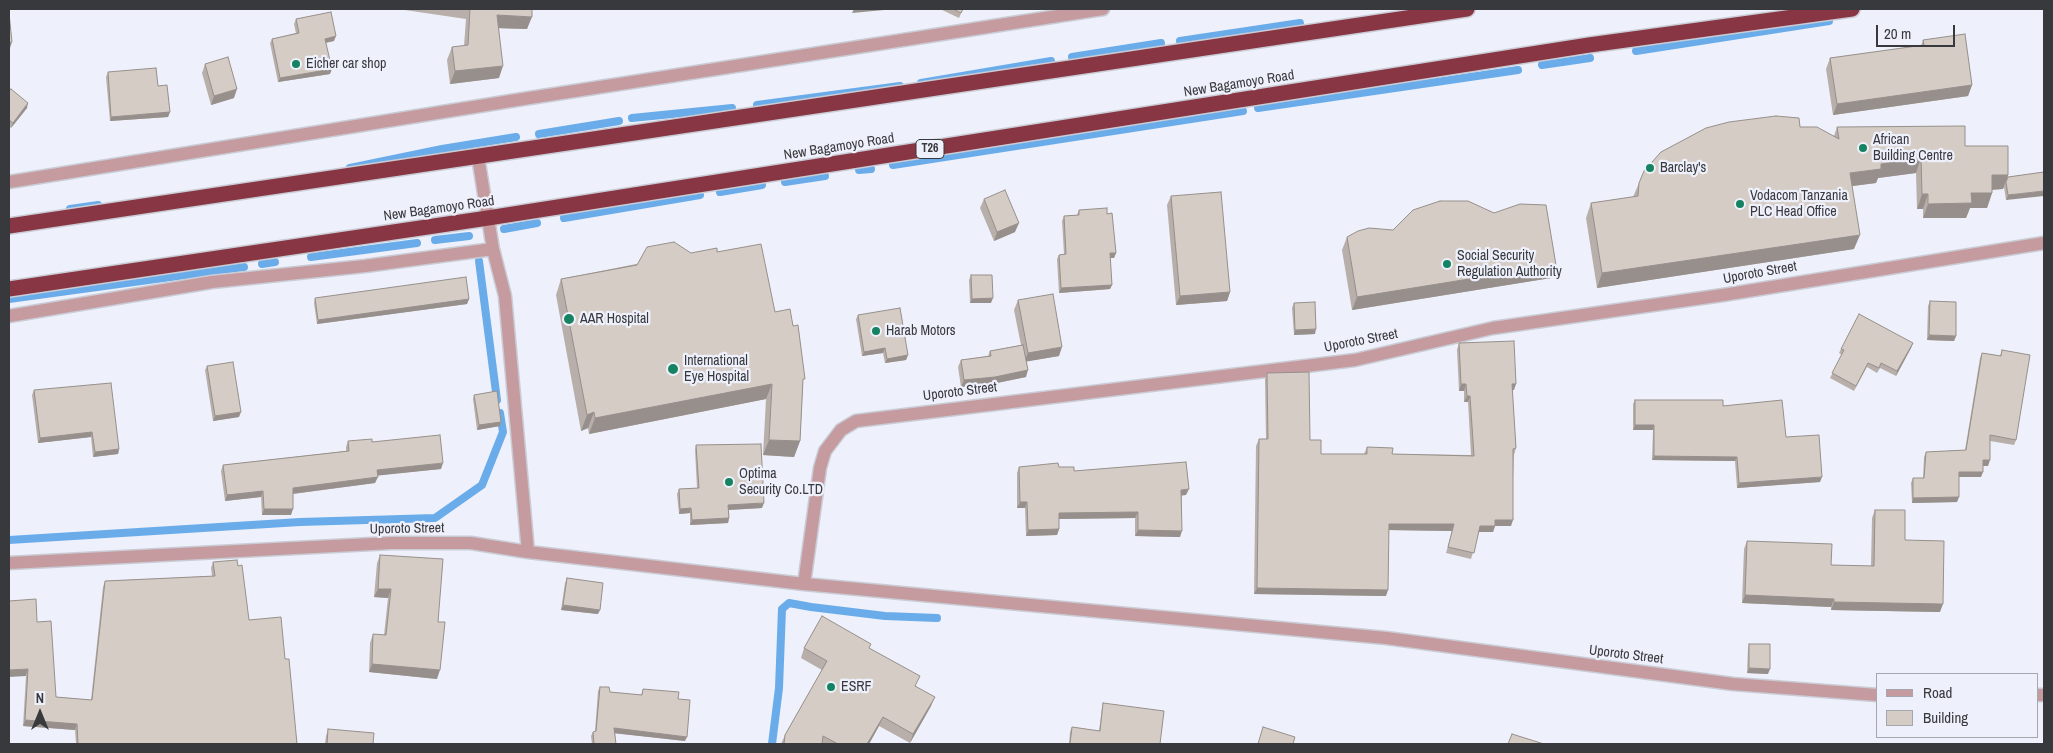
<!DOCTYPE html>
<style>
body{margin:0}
#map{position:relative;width:2053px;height:753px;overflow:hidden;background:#eef1fb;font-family:"Archivo Narrow",sans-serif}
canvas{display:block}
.frame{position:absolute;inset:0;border:10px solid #38393d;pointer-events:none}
.legend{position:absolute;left:1876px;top:673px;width:162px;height:65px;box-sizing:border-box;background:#eef1fb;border:1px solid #a5a7af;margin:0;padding:6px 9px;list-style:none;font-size:15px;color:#38393d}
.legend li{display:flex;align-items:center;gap:10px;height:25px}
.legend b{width:25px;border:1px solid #a5a7af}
.north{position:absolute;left:15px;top:688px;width:50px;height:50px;-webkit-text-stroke:4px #eef1fb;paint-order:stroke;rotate:0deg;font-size:14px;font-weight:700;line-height:20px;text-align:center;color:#38393d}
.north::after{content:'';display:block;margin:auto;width:18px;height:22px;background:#38393d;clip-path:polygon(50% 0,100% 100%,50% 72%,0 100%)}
.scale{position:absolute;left:1876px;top:25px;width:79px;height:22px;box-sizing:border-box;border:2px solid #38393d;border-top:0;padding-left:6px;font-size:15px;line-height:18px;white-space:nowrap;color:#38393d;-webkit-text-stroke:4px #eef1fb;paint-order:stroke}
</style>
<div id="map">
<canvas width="2053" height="753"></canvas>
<div class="frame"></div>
<ul class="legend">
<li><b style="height:6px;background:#c59b9f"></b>Road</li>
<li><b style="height:14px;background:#d6ccc6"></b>Building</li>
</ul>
<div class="north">N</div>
<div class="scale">20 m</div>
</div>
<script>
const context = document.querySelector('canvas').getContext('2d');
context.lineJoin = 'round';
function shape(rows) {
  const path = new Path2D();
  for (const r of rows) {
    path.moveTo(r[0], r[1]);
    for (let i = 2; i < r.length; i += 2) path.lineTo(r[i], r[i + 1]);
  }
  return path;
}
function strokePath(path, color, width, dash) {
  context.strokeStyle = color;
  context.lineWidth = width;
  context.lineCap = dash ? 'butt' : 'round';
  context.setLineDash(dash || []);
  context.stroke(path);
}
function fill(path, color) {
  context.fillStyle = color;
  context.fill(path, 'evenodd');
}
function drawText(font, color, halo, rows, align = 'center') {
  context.font = font + ' "Archivo Narrow",sans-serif';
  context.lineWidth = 4.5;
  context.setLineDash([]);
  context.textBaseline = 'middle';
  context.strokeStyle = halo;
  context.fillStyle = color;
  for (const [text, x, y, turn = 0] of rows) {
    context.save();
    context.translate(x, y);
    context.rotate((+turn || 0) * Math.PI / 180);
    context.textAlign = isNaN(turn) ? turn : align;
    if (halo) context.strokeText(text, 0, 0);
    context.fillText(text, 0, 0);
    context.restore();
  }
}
strokePath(shape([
 [1180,41,1300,23],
 [1636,51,1829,21],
 [1072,57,1161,43],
 [1542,65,1590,58],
 [921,83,1051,61],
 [757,105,900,86],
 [1258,108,1518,70],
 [632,118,732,108],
 [539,134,619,121],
 [893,165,1243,111],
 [350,168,442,149,516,137],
 [859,170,871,169],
 [785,182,825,176],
 [720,192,762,185],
 [70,209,98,205],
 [564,218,700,195],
 [504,229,537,223],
 [435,240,469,236],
 [311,257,417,243],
 [479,261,497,400],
 [262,264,275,262],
 [9,299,244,267],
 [9,540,300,522,435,518,482,485,503,432,500,413],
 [772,744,779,688,782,609,789,603,811,607,885,616,937,618]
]), '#6aacea', 8);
const street = shape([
 [478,157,493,249,505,296,528,552],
 [9,182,523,99,1103,9],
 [9,316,212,282,365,266,493,249],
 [9,563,391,543,471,543,528,552,804,584,1386,638,1733,684,1877,695],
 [804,584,820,468,825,451,841,430,856,421,1355,360,1493,328,1723,295,2044,243],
 [2037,695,2044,695]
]);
const highway = shape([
 [9,226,1467,9],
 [9,289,488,218,1589,45,1852,9]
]);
strokePath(street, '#caccd5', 15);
strokePath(highway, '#caccd5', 18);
strokePath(street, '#c59b9f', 12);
strokePath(highway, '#883643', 15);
fill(shape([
 [398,9,532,9,527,29,499,28,499,78,450,84,447,60,452,47,464,46,466,19],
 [940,9,963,9,959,18],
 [296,19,334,41,326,43,330,74,278,82,270,43,272,39,296,33,294,24],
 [1923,40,1972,85,1968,96,1833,115,1826,69,1830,58,1921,46],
 [205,64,234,98,211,105,202,73],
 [108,72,158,86,170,112,168,117,110,121,106,77],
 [9,91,27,108,11,128,9,126],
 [1800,127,1834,136,1837,127,1965,146,2008,175,2008,177,2044,172,2006,200,2004,187,2003,189,1992,190,1992,193,1987,208,1970,208,1966,218,1923,218,1923,209,1917,209,1916,173,1878,178,1876,183,1852,186,1854,249,1597,288,1586,218,1591,203,1633,197,1639,183],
 [1171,196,1230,292,1227,301,1176,305,1167,205],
 [984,199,1015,232,994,241,980,208],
 [1079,210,1107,214,1116,253,1114,258,1110,258,1112,285,1110,289,1059,293,1057,259,1059,255,1064,254,1062,221,1064,216,1077,215],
 [1347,237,1556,265,1551,278,1352,310,1342,250],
 [691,253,775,312,803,385,800,441,794,457,763,455,766,399,589,434,588,428,581,431,556,295,561,279],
 [971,275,991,303,970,303,969,280],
 [315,298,469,299,467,304,317,324,314,303],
 [1018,300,1059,356,1027,361,1026,377,992,384,961,387,958,367,961,360,988,356,990,351,1021,345,1014,310],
 [1930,301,1956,336,1954,341,1927,340,1928,306],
 [1294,303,1315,334,1294,335,1292,308],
 [858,315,908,355,906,360,885,363,883,353,862,356,856,319],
 [1459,343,1514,390,1512,390,1516,448,1514,455,1511,526,1495,526,1493,532,1479,532,1471,559,1446,553,1452,531,1389,530,1386,596,1254,594,1256,446,1259,439,1266,439,1265,379,1267,373,1310,440,1321,454,1364,454,1367,447,1392,454,1471,455,1468,402,1464,402,1464,391,1459,391,1457,350],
 [1913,343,1911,348,1896,376,1880,368,1877,373,1867,367,1854,391,1830,378,1842,355,1839,353,1841,349],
 [2002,350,2016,440,2014,445,1990,441,1988,466,1983,466,1981,477,1959,477,1957,502,1912,503,1911,483,1913,478,1923,478,1924,457,1926,452,1965,450,1980,358,1982,353,2000,356],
 [207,366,239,417,213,421,205,370],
 [34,390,119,449,118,454,93,457,91,437,38,443,32,395],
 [474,395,501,422,500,426,477,430,473,399],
 [1635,400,1723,406,1786,437,1820,482,1737,488,1735,461,1652,460,1653,430,1633,430,1633,404],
 [348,441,372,442,441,469,377,475,375,483,293,494,291,515,262,515,261,497,225,501,221,471,223,465,346,451,346,447],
 [696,445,762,508,729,510,729,518,728,523,690,525,690,513,679,514,677,494,679,489,697,488,695,450],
 [1019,467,1059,467,1074,471,1186,495,1182,495,1180,537,1135,536,1135,518,1059,519,1059,529,1057,535,1026,536,1025,508,1017,508,1017,473],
 [1875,510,1905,540,1940,612,1831,610,1831,607,1742,603,1744,549,1747,541,1831,565,1871,566,1872,518],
 [380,555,438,622,437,679,369,672,370,643,373,634,384,635,388,598,374,597,377,563],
 [213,562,249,620,285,659,297,744,76,744,75,730,23,726,26,676,37,622,56,697,91,700,103,587,105,581,212,576,211,568],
 [567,578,598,614,561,610,565,583],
 [1749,644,1768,674,1747,673,1748,648],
 [804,648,869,648,916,686,931,706,910,743,879,726,869,744,781,744,785,735,822,670,801,658],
 [600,687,610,692,641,695,643,689,678,699,685,741,615,733,616,744,592,744,591,736,593,732,595,731,598,691],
 [1103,703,1160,744,1069,744,1070,732,1072,727,1099,731,1102,708],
 [328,729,373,744,325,744,326,736]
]), '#b8afaa');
fill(shape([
 [854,9,895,9,852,13],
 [497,15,532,17,527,29,493,28],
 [336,36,334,41,323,43,325,39],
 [12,42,9,51,9,43],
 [503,66,499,78,450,84,455,71],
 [332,69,330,74,278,82,280,78],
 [1972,85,1968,96,1833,115,1837,104],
 [237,89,234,98,211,105,214,96],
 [28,103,27,108,11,128,13,123],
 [170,112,168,117,110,121,111,117],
 [1921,158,1916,173,1878,178,1876,183,1845,187,1850,173,1881,164],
 [1992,175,2008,175,2003,189,1986,190],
 [2044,191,2044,196,2006,200,2008,195],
 [1971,193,1992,193,1987,208,1970,208,1966,218,1923,218,1928,204],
 [1922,194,1928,194,1923,209,1917,209],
 [1019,223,1015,232,994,241,997,232],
 [1860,235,1854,249,1597,288,1602,273],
 [1110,253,1116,253,1114,258,1108,258],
 [1556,265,1551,278,1352,310,1357,297],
 [1112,285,1110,289,1059,293,1061,288],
 [1230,292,1227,301,1176,305,1180,296],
 [993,298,991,303,970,303,972,299],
 [469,299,467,304,317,324,318,320],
 [1316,329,1315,334,1294,335,1295,330],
 [1929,335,1956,336,1954,341,1927,340],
 [1913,343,1911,348,1896,376,1897,371],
 [1062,347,1059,356,1024,362,1028,353],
 [885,348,883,353,862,356,864,352],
 [908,355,906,360,885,363,887,359],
 [1028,370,1026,377,992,384,961,387,964,380],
 [772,384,766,399,589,434,595,418],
 [1461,384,1466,384,1464,391,1459,391],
 [1512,384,1516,384,1514,390,1509,390],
 [1467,396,1470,396,1468,402,1464,402],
 [241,412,239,417,213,421,215,416],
 [594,412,588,428,581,431,587,415],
 [501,422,500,426,477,430,479,425],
 [1635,425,1654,425,1653,430,1633,430],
 [92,432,91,437,38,443,40,438],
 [769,440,800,441,794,457,763,455],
 [119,449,118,454,93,457,95,452],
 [1654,456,1737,457,1735,461,1652,460],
 [1983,460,1990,460,1988,466,1981,466],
 [443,463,441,469,374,476,377,470],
 [1959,472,1983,472,1981,477,1957,477],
 [378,477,375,483,291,494,293,488],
 [1822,477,1820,482,1737,488,1739,483],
 [1189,489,1186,495,1179,496,1181,490],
 [263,491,261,497,225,501,227,495],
 [1959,497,1957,502,1912,503,1913,498],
 [1020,502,1027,502,1025,508,1017,508],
 [764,503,762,508,727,510,728,505],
 [691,508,690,513,679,514,680,509],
 [264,509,293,509,291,515,262,515],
 [1138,512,1135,518,1057,519,1059,513],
 [729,518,728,523,690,525,692,520],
 [1495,520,1513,520,1511,526,1495,526,1493,532,1478,532,1480,526],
 [1389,524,1454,524,1452,531,1387,530],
 [1059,529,1057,535,1026,536,1028,530],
 [1138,530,1182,531,1180,537,1135,536],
 [1257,588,1388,590,1386,596,1254,594],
 [378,589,391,589,388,598,374,597],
 [1745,595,1834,599,1831,607,1742,603],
 [1834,602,1943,604,1940,612,1831,610],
 [563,605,600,610,598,614,561,610],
 [372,664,440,670,437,679,369,672],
 [1749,668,1770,669,1768,674,1747,673],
 [28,669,26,676,9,677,9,670],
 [935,697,931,706,910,743,913,734],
 [883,717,879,726,869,744,867,744],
 [25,720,77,724,75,730,23,726],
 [614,728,687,737,685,741,612,733]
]), '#968f8b');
const building = shape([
 [470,9,532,9,532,17,497,15,503,66,455,71,452,47,468,45,470,9],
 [953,9,963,9,961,13,953,9],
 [331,12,336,36,325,39,332,69,280,78,272,39,299,33,296,19,331,12],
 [9,13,12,42,9,43,9,13],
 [1965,34,1972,85,1837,104,1830,58,1924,45,1923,40,1965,34],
 [228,57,237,89,214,96,205,64,228,57],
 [156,68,158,86,167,85,170,112,111,117,108,72,156,68],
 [11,89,28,103,13,123,9,120,9,91,11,89],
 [1776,116,1799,118,1800,127,1817,127,1839,139,1837,127,1965,126,1965,146,2008,146,2008,175,1992,175,1992,193,1971,193,1972,203,1928,204,1928,194,1922,194,1921,158,1881,164,1881,169,1850,173,1860,235,1602,273,1591,203,1638,196,1639,183,1644,171,1661,152,1706,128,1729,122,1776,116],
 [2044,172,2044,191,2008,195,2006,182,2008,177,2044,172],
 [1005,190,1019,223,997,232,984,199,1005,190],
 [1221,192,1230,292,1180,296,1171,196,1221,192],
 [1440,201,1468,201,1494,213,1520,204,1546,205,1556,265,1357,297,1347,237,1358,231,1369,228,1393,230,1413,210,1440,201],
 [1107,208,1107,214,1112,213,1116,253,1110,253,1112,285,1061,288,1059,255,1066,254,1064,216,1079,215,1079,210,1107,208],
 [674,242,691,253,717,248,717,252,761,244,775,312,790,309,793,326,798,325,805,379,803,379,800,441,769,440,772,384,595,418,594,412,587,415,561,279,637,265,647,247,674,242],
 [971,275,992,275,993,298,972,299,971,275],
 [466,277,469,299,318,320,315,298,466,277],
 [1053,294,1062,347,1028,353,1018,300,1053,294],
 [1930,301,1956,302,1956,336,1929,335,1930,301],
 [1315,302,1316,329,1295,330,1294,303,1315,302],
 [900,308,908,355,887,359,885,348,864,352,858,315,900,308],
 [1859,314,1913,343,1897,371,1881,363,1879,368,1868,363,1856,386,1832,373,1844,350,1841,349,1859,314],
 [1514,341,1516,384,1512,384,1516,448,1513,449,1513,520,1495,520,1495,526,1480,526,1474,553,1448,547,1454,524,1389,524,1388,590,1257,588,1259,439,1268,439,1267,373,1309,372,1310,440,1321,440,1321,454,1367,454,1367,447,1393,448,1392,454,1474,456,1470,396,1467,396,1466,384,1461,384,1459,343,1514,341],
 [1023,345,1028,370,995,377,964,380,961,360,991,356,990,351,1023,345],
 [2002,350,2030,355,2016,440,1990,435,1990,460,1983,460,1983,472,1959,472,1959,497,1913,498,1913,478,1924,478,1926,452,1966,450,1982,353,2001,356,2002,350],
 [233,362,241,412,215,416,207,366,233,362],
 [111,383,119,449,95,452,92,432,40,438,34,390,111,383],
 [497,391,501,422,479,425,474,395,497,391],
 [1635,400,1723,400,1723,406,1782,400,1786,437,1819,435,1822,477,1739,483,1737,457,1654,456,1654,425,1635,425,1635,400],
 [440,435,443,463,377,470,378,477,293,488,293,509,264,509,263,491,227,495,223,465,349,451,348,441,372,439,372,442,440,435],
 [761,444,764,503,728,505,729,518,692,520,691,508,680,509,679,489,699,488,696,445,761,444],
 [1186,462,1189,489,1181,490,1182,531,1138,530,1138,512,1059,513,1059,529,1028,530,1027,502,1020,502,1019,467,1058,463,1059,467,1074,467,1074,471,1186,462],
 [1875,510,1905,510,1905,540,1944,541,1943,604,1834,602,1834,599,1745,595,1747,541,1832,544,1831,565,1874,566,1875,510],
 [380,555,443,559,438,622,445,622,440,670,372,664,373,634,386,635,391,589,378,589,380,555],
 [237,560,238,566,242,565,249,620,281,617,285,659,289,659,297,744,78,744,77,724,25,720,28,669,9,670,9,601,36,599,37,622,51,621,56,697,92,700,105,581,215,576,213,562,237,560],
 [567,578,603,583,600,610,563,605,567,578],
 [822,616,871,644,869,648,920,676,915,686,935,697,913,734,883,717,867,744,838,744,823,736,822,744,784,744,785,735,827,661,804,648,822,616],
 [1749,644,1770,644,1770,669,1749,668,1749,644],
 [600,687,609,687,610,692,642,695,643,689,679,692,678,699,690,700,687,737,614,728,616,744,594,744,593,732,596,731,600,687],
 [1103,703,1164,711,1160,744,1070,744,1072,727,1100,731,1103,703],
 [1263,727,1295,737,1293,744,1258,744,1263,727],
 [328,729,374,733,373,744,327,744,328,729],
 [1512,734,1544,744,1508,744,1512,734]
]);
fill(building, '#d6ccc6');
strokePath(building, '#968f8b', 1);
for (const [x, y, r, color] of [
 [296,64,5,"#158361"],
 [1863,148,5,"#158361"],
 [1650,168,5,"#158361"],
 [1740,204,5,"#158361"],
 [1447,264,5,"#158361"],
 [569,319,6,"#158361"],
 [876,331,5,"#158361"],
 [673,369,6,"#158361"],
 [729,482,5,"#158361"],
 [831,687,5,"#158361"]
]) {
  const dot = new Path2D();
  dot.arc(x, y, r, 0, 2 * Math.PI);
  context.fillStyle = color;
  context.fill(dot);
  strokePath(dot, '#eef1fb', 2);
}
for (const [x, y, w] of [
 [930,149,28]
]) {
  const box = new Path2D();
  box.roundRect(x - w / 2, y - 9.5, w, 19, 4);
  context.fillStyle = '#eef1fb';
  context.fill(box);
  strokePath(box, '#38393d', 1);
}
drawText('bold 12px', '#38393d', null, [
 ["T26",930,149]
]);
drawText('14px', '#38393d', '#eef1fb', [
 ["Eicher car shop",306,64],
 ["African",1873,140],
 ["Building Centre",1873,156],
 ["Barclay's",1660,168],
 ["Vodacom Tanzania",1750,196],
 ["PLC Head Office",1750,212],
 ["Social Security",1457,256],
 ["Regulation Authority",1457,272],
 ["AAR Hospital",580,319],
 ["Harab Motors",886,331],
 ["International",684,361],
 ["Eye Hospital",684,377],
 ["Optima",739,474],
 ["Security Co.LTD",739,490],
 ["ESRF",841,687]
], 'left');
drawText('14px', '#38393d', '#eef1fb', [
 ["New Bagamoyo Road",1239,84,-9],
 ["New Bagamoyo Road",839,147,-9],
 ["New Bagamoyo Road",439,209,-8],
 ["Uporoto Street",1760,273,-10],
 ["Uporoto Street",1361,341,-11],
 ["Uporoto Street",960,392,-7],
 ["Uporoto Street",407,529,-1],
 ["Uporoto Street",1626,655,7]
]);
</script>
